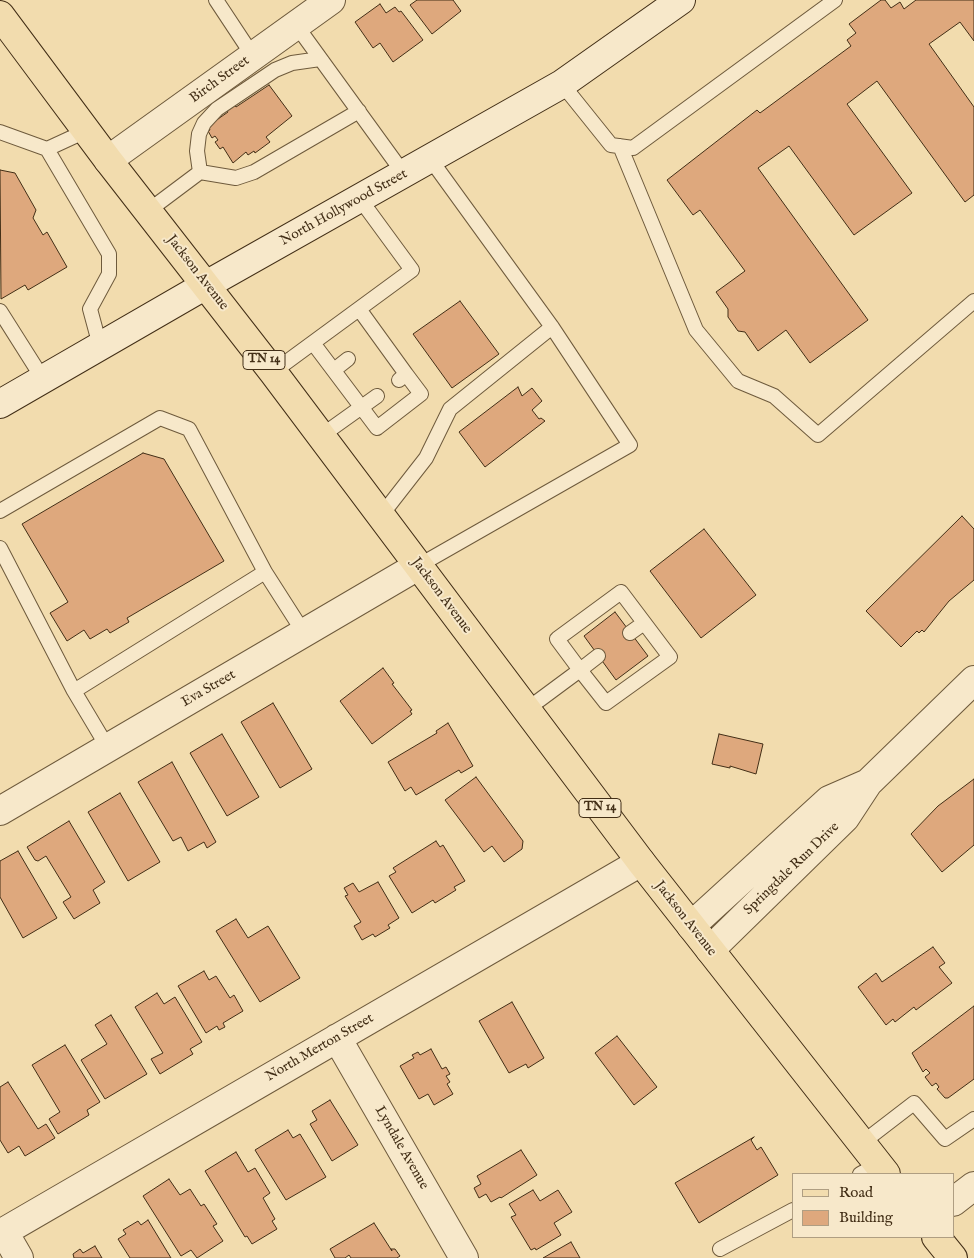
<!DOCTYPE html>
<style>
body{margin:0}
#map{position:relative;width:974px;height:1258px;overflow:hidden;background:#f2dcae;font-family:"IM FELL English",serif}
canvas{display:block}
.legend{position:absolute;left:792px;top:1173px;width:162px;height:65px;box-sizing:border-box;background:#f7e8ca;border:1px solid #af9e82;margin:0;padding:6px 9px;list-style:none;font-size:15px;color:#422e16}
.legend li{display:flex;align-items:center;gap:10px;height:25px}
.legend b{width:25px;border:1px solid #af9e82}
</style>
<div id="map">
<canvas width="974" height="1258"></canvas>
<ul class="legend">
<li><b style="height:6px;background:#f2dcae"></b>Road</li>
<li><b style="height:14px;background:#dea87d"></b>Building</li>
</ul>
</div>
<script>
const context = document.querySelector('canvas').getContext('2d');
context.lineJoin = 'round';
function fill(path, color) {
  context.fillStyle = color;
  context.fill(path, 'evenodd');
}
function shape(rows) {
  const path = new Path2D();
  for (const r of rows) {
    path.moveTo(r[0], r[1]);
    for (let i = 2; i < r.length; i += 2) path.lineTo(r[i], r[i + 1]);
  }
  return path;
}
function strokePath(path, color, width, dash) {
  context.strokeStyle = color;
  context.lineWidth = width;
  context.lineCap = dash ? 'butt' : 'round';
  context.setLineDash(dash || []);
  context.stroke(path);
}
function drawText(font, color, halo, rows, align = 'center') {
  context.font = font + ' "IM FELL English",serif';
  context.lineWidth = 4;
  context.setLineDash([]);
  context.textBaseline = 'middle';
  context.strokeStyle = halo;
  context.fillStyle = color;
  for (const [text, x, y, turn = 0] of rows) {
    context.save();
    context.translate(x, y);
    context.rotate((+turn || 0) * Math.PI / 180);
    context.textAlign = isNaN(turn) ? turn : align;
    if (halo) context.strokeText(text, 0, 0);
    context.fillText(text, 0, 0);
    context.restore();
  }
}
const building = shape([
 [417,0,453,0,461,11,432,34,410,5,417,0],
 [881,0,885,0,891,8,900,2,904,9,916,0,974,0,974,41,960,22,929,44,974,107,974,195,965,202,877,81,847,104,912,193,854,235,789,146,758,168,868,320,810,363,786,330,758,351,745,332,738,331,728,317,728,309,716,292,745,271,700,210,693,215,667,180,757,110,760,113,851,46,847,40,856,33,849,24,881,0],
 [380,4,386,13,395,7,399,12,401,11,423,40,393,62,380,43,373,48,355,22,380,4],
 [269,85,292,116,266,137,270,142,255,153,254,151,248,155,246,152,233,163,223,147,220,149,215,142,218,140,215,136,212,138,208,131,210,130,208,126,228,112,225,108,232,102,236,107,269,85],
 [0,170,15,173,36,210,33,218,43,235,47,232,67,267,28,290,25,285,1,299,0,170],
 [460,301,499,354,452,388,413,334,460,301],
 [518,387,522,396,532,388,542,401,532,410,539,419,541,418,545,421,485,467,459,432,518,387],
 [143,453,164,459,224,561,127,618,129,622,110,633,107,629,90,639,84,630,67,641,50,613,68,602,22,524,143,453],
 [962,516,974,529,974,580,949,601,924,632,922,630,919,633,917,631,901,647,866,611,962,516],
 [704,529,756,595,701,638,650,571,704,529],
 [615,612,648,656,616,680,584,636,615,612],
 [383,668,394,683,392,684,412,710,410,711,412,714,372,744,340,701,383,668],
 [273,703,312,769,280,788,241,722,273,703],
 [448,723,473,766,461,773,459,770,416,795,411,787,405,791,388,762,437,733,436,731,448,723],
 [222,734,259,797,227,816,190,753,222,734],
 [719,734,763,744,756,774,730,766,730,768,712,764,719,734],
 [172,762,216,842,207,848,204,842,188,851,181,837,173,841,138,782,172,762],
 [476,777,523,841,522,849,504,862,492,846,484,852,445,800,476,777],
 [974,779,974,845,942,872,911,834,938,806,974,779],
 [120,793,160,862,128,881,88,812,120,793],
 [69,821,105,882,93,890,100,903,74,919,63,902,71,897,46,856,38,861,35,860,27,847,69,821],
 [436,841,440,847,443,845,465,881,454,887,456,890,435,903,433,900,412,913,389,876,396,872,393,868,436,841],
 [18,851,57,918,23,938,0,897,0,861,18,851],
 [378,882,399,918,388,925,390,928,375,937,373,934,362,940,354,926,361,922,345,896,348,895,344,888,353,883,359,892,378,882],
 [236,919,248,938,268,926,300,978,260,1002,216,931,236,919],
 [933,947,945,963,939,967,952,983,916,1010,914,1007,895,1022,893,1019,886,1025,858,987,876,973,882,982,933,947],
 [204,971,209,980,216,976,230,998,234,995,243,1011,223,1023,225,1027,219,1030,217,1026,206,1033,178,986,204,971],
 [157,993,164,1004,175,997,202,1042,190,1049,193,1054,160,1074,151,1059,163,1053,135,1007,157,993],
 [512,1002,544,1058,528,1068,526,1064,509,1073,479,1021,512,1002],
 [974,1006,974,1079,948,1098,945,1098,937,1089,939,1087,936,1083,932,1086,925,1077,930,1073,926,1069,923,1072,912,1053,974,1006],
 [111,1015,147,1074,105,1099,81,1060,107,1044,95,1025,111,1015],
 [617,1036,657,1087,634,1105,595,1053,617,1036],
 [65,1045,100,1102,87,1110,89,1115,58,1134,49,1119,60,1112,32,1065,65,1045],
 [431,1049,442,1069,446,1067,450,1074,446,1076,450,1082,447,1084,453,1094,434,1105,428,1094,419,1099,400,1066,414,1058,412,1055,418,1052,420,1055,431,1049],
 [8,1082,38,1129,46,1124,55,1138,25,1156,19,1146,8,1153,0,1140,0,1087,8,1082],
 [330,1100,358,1145,332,1161,310,1124,317,1120,312,1111,330,1100],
 [288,1130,293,1138,300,1134,326,1177,286,1200,255,1150,288,1130],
 [754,1137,751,1140,757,1150,761,1147,778,1175,699,1223,675,1183,754,1137],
 [521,1150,537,1175,501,1198,500,1197,491,1202,486,1194,479,1198,474,1188,481,1184,477,1176,521,1150],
 [236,1152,248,1172,255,1168,270,1193,263,1198,275,1219,272,1221,277,1229,252,1244,247,1236,245,1237,205,1171,236,1152],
 [169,1179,180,1195,190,1189,201,1206,204,1204,217,1224,213,1226,223,1241,197,1258,191,1250,181,1256,143,1196,169,1179],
 [533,1190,540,1201,558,1190,572,1212,554,1223,561,1235,536,1250,535,1248,531,1250,511,1217,516,1215,509,1204,533,1190],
 [148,1220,171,1258,130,1258,118,1239,126,1234,123,1230,138,1221,141,1225,148,1220],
 [374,1223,392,1251,391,1249,395,1249,400,1256,397,1258,351,1258,349,1255,345,1258,335,1258,330,1249,374,1223],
 [571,1242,580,1258,543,1258,571,1242],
 [95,1246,102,1258,74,1258,73,1254,80,1249,83,1253,95,1246]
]);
fill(building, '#dea87d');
strokePath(building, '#422e16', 1);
const lane = shape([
 [216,0,253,56],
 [296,25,404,174],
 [562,84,611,145,633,148,835,0],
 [0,132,47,149,86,131],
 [620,146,696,330,738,381,774,396,818,435,974,301],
 [47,149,109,254,109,274,90,309,100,346],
 [200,172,197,151,199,134,204,123,217,109,275,70,292,63,320,59],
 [148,211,200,172,236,178,254,172,359,111],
 [359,309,406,374,399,380],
 [0,311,43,379],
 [313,343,377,428,421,394,406,374],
 [334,370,348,359],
 [273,372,412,270,360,199],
 [321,436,377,396],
 [0,511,160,418,189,429,265,572],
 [380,517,426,458,450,409,552,327],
 [0,548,74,691],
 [418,566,630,445,552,327,431,160],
 [630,633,644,623],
 [526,710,580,670,557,639,621,592,670,657,606,703,580,670,598,656],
 [108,748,74,691,265,572,304,633],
 [862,1143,914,1103,945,1139,974,1119],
 [860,1174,878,1164],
 [720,1249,793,1210]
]);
const street = shape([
 [108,160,331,0],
 [0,811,418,566],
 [691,926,829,800,868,783],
 [710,950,845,818,868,783,974,680],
 [337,1038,464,1258],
 [953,1202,974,1186],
 [4,1232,19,1258],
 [0,1234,641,862]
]);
const secondary = shape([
 [0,404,206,285,562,84,681,0]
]);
const primary = shape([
 [0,15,108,160,273,372,641,862,886,1174],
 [936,1237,953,1258]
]);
strokePath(lane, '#6e5a3c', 16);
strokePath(street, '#6e5a3c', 30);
strokePath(secondary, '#422e16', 30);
strokePath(primary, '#422e16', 30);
strokePath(lane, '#f7e8ca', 14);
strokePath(street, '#f7e8ca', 28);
strokePath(secondary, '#f7e8ca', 28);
strokePath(primary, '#f2dcae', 28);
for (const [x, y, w] of [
 [264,360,42],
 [600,808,42]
]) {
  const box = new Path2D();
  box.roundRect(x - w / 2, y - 9.5, w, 19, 4);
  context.fillStyle = '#f7e8ca';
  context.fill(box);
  strokePath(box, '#422e16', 1);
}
drawText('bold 12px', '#422e16', null, [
 ["TN 14",264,360],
 ["TN 14",600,808]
]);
drawText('14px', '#422e16', '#f7e8ca', [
 ["Birch Street",220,80,-36],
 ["North Hollywood Street",344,208,-29],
 ["Jackson Avenue",197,273,52],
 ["Jackson Avenue",441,596,53],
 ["Eva Street",209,689,-30],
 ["Springdale Run Drive",792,869,-44],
 ["Jackson Avenue",685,919,52],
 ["North Merton Street",320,1048,-30],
 ["Lyndale Avenue",401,1148,60]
]);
</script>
